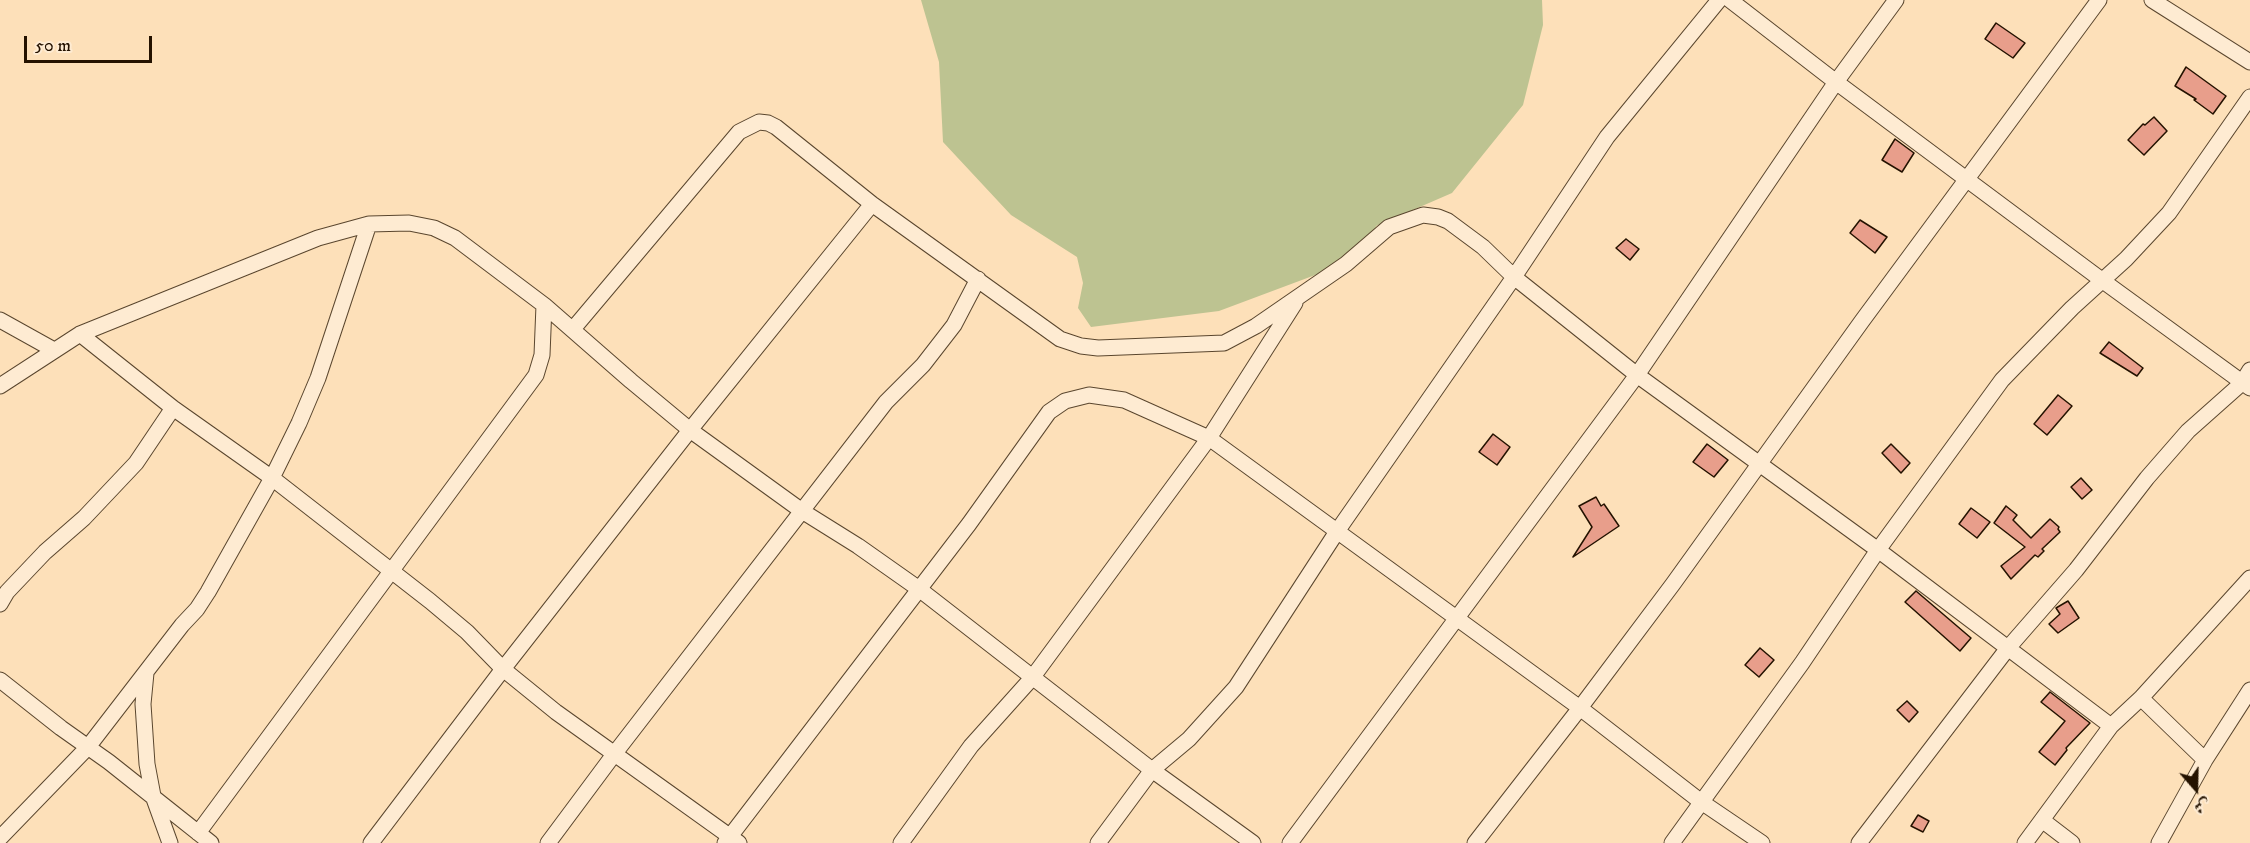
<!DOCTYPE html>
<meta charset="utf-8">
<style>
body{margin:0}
#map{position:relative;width:2250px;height:843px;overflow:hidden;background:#fde0b9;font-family:"IM FELL DW Pica",Amiri,serif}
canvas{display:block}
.north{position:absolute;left:2166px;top:759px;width:60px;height:60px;-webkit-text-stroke:4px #feebd2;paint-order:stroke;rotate:160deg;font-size:16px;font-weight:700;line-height:24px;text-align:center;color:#241200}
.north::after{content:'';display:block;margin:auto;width:21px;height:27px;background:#241200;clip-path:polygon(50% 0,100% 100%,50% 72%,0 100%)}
.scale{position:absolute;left:24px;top:36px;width:128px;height:27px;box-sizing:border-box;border:3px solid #241200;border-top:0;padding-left:8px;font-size:18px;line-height:21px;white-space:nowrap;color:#241200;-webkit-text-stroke:4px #feebd2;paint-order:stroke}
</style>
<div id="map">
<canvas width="2250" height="843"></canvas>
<div class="north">ش</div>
<div class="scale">50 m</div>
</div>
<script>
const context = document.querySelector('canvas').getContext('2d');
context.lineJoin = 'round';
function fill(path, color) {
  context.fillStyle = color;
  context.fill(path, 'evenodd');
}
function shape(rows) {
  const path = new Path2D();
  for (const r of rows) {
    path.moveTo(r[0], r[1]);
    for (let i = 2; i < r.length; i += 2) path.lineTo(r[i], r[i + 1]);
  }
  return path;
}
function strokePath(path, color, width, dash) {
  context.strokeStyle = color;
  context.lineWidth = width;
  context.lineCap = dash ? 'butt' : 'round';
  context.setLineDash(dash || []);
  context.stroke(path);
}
fill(shape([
 [921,0,1542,0,1543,25,1523,105,1452,193,1376,226,1366,256,1219,311,1091,327,1078,308,1083,283,1077,257,1011,215,943,142,939,62]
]), '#bdc391');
const building = shape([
 [1996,23,2025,43,2013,58,1985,39,1996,23],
 [2186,67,2226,96,2213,114,2194,100,2196,99,2175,86,2186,67],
 [2154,117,2167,131,2144,155,2128,140,2143,124,2145,125,2154,117],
 [1895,139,1914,153,1902,172,1882,160,1895,139],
 [1860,220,1887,237,1875,253,1850,233,1860,220],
 [1626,239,1639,249,1630,260,1616,248,1626,239],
 [2109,342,2143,368,2137,376,2100,353,2109,342],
 [2058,395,2072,406,2047,435,2034,424,2058,395],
 [1493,434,1510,447,1497,465,1479,452,1493,434],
 [1707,444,1728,460,1714,477,1693,462,1707,444],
 [1891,444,1910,463,1901,473,1882,453,1891,444],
 [2081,478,2092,490,2082,499,2071,487,2081,478],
 [1596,497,1601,506,1604,504,1619,526,1573,557,1592,527,1579,506,1596,497],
 [2006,506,2017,515,2013,520,2031,538,2050,519,2059,527,2058,529,2060,532,2042,549,2044,551,2038,557,2035,555,2011,579,2001,566,2025,547,1994,523,2006,506],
 [1971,508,1990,522,1977,538,1959,524,1971,508],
 [1916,591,1971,638,1960,651,1905,602,1916,591],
 [2068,601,2079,618,2058,633,2049,624,2060,614,2056,608,2068,601],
 [1760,648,1774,660,1759,677,1745,665,1760,648],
 [2050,692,2090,723,2066,748,2067,750,2055,765,2039,752,2065,721,2041,702,2050,692],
 [1907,701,1918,712,1909,722,1897,710,1907,701],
 [1918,815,1929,821,1923,832,1911,826,1918,815]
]);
fill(building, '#e89e8b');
strokePath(building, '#241200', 1.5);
const minor = shape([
 [1730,0,1836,82,2103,281,2250,388],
 [2152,0,2250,62],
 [0,320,54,350],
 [573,329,739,132,759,122,768,123,776,127,872,204,1060,339,1081,346,1098,348,1224,343,1256,326,1346,264,1389,227,1423,215,1438,217,1448,221,1483,247,1514,277,1637,375,1878,550,2111,726],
 [80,334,173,408,272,478,430,601,467,632,503,669,556,712,739,843],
 [0,386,80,334,318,238,369,224,409,223,434,228,455,238,544,305,631,381,690,430,802,511,858,546,919,589,1152,770,1253,843],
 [0,604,7,592,45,552,84,518,136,463,173,408],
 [146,673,143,704,147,764,153,796,170,843],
 [0,680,61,728,109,762,211,843],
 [2141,698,2205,760],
 [2042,820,2072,843],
 [198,833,536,375,542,355,544,305],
 [0,838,88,747,182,625,197,609,208,592,272,478,299,423,318,378,369,224],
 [371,843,503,669,690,430,872,204],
 [548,843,615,753,886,402,923,365,954,325,978,279],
 [725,843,969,524,1049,412,1065,401,1089,395,1124,400,1209,438,1580,708,1700,801,1762,843],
 [901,843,971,746,1032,678,1209,438,1295,303],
 [1098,843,1152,770,1189,739,1236,687,1338,530,1514,277,1607,137,1719,0],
 [1290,843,1637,375,1836,82,1896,0],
 [1475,843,1580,708,1673,584,1862,321,2099,0],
 [1672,843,1802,663,1878,550,2002,380,2072,308,2126,259,2169,213,2250,97],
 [1859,843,2008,648,2076,570,2147,478,2188,431,2242,383,2250,370],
 [2025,843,2111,726,2141,698,2250,578],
 [2159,843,2205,760,2250,690]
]);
strokePath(minor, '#5a462e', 17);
strokePath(minor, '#feebd2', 15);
</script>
